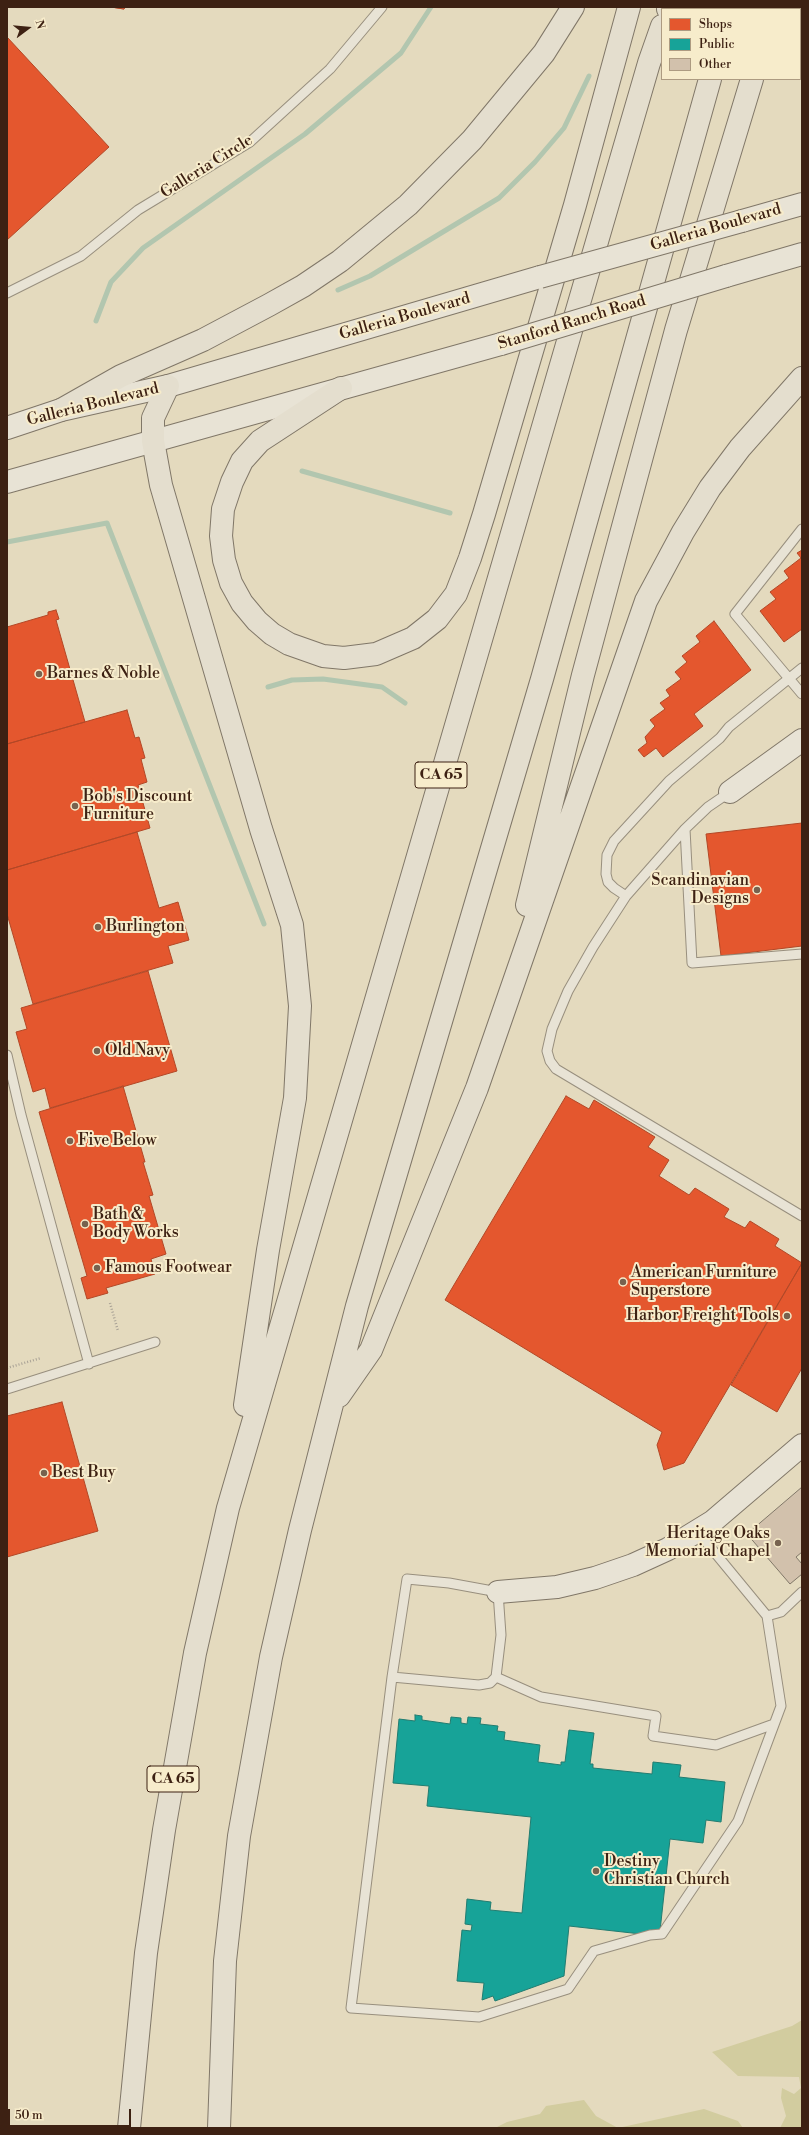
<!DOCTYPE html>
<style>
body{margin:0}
#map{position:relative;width:809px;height:2135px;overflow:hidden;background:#e4dabe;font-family:"Libre Bodoni",serif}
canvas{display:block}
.frame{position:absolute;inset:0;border:8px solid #3d2113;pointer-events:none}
.legend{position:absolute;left:661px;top:8px;width:140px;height:72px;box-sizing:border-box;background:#f7eccb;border:1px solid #ad9b81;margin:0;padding:5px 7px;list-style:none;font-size:12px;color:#3d2113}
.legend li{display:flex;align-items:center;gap:8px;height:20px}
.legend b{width:20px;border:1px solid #ad9b81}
.north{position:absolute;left:8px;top:8px;width:40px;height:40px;-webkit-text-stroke:3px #f7eccb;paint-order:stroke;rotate:74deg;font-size:11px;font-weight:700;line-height:16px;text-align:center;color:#3d2113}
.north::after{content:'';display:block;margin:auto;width:14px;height:18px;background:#3d2113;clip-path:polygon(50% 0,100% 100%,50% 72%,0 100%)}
.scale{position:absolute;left:8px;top:2109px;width:123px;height:18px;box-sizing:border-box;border:2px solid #3d2113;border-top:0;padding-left:5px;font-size:12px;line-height:14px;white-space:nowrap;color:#3d2113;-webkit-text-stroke:3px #f7eccb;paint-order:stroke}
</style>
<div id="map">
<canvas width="809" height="2135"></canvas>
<div class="frame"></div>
<ul class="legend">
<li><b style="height:11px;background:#e4572e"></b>Shops</li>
<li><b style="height:11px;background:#17a398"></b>Public</li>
<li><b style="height:11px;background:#d2c1ac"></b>Other</li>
</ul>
<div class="north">N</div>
<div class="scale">50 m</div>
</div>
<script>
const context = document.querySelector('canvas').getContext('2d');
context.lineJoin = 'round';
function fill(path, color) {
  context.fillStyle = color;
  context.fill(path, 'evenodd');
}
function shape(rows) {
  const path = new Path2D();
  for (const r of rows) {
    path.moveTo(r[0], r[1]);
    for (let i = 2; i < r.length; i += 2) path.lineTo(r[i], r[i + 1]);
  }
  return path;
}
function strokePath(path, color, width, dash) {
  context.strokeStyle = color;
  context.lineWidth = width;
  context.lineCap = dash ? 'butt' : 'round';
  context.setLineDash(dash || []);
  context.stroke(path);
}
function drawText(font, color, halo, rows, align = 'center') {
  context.font = font + ' "Libre Bodoni",serif';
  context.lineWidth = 4;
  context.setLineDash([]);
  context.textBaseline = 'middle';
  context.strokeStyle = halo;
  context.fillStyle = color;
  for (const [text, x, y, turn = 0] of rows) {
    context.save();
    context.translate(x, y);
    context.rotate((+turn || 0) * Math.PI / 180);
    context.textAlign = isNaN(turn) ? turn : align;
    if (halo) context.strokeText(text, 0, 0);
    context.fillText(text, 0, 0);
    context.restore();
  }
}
fill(shape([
 [802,2020,802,2128,780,2128,786,2116,781,2098,782,2088,794,2094,801,2088,799,2077,738,2076,712,2052,792,2026],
 [584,2100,596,2116,618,2128,704,2109,738,2121,743,2128,495,2128,507,2122,540,2114,546,2106]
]), '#d2cc9f');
const shops = shape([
 [111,7,125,7,124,9,111,7],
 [111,7,125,7,124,9,111,7],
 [7,37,109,147,7,240,7,37],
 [802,550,802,629,784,642,760,611,776,599,770,592,789,578,784,571,801,558,797,553,802,550],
 [56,610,59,619,56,620,85,722,7,744,7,627,48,615,48,612,56,610],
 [714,621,751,670,694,714,703,726,663,757,656,748,644,757,638,750,647,743,645,737,655,726,650,720,665,709,660,703,670,696,666,690,681,679,675,672,687,662,682,656,700,642,696,636,714,621],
 [127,710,135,738,139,737,145,758,141,759,147,782,138,785,150,828,7,870,7,744,127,710],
 [802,823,802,946,721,956,706,834,802,823],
 [137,832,159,908,178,902,189,940,168,946,173,963,33,1004,7,914,7,870,137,832],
 [148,971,177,1071,50,1108,45,1088,33,1092,16,1032,27,1029,21,1008,148,971],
 [123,1086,145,1162,143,1162,153,1195,149,1196,166,1254,151,1259,155,1274,106,1288,108,1293,87,1299,81,1278,87,1276,39,1112,123,1086],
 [566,1096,589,1109,594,1100,655,1137,648,1147,669,1160,659,1176,689,1195,695,1188,729,1209,724,1217,745,1228,750,1221,779,1239,775,1246,802,1263,684,1463,664,1470,657,1445,662,1432,445,1300,566,1096],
 [802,1263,802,1368,777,1412,731,1385,802,1263],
 [62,1402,98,1531,7,1557,7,1416,62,1402]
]);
fill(shops, '#e4572e');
strokePath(shops, '#b24726', 1);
const public = shape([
 [415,1715,422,1716,422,1720,450,1724,451,1717,461,1718,461,1723,467,1724,468,1717,481,1718,480,1724,498,1726,497,1731,505,1732,504,1740,540,1745,538,1762,561,1765,561,1762,565,1762,569,1730,594,1733,590,1764,593,1764,593,1768,652,1774,653,1762,681,1765,679,1777,725,1782,721,1822,706,1820,703,1843,670,1839,660,1931,651,1930,650,1935,569,1926,564,1976,495,2001,493,1996,482,2000,484,1983,457,1981,462,1930,471,1931,472,1925,465,1924,467,1899,491,1902,490,1910,522,1913,531,1817,427,1806,429,1786,393,1783,399,1719,415,1721,415,1715]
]);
fill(public, '#17a398');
strokePath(public, '#227c70', 1);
strokePath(shape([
 [338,290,370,276,499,198,535,162,564,128,589,76],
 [96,321,111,282,143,248,305,134,401,53,431,7],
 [302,471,450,513],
 [7,542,107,523,264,924],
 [268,687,292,680,323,679,382,687,405,703]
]), '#b2c6af', 5);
const building = shape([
 [802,1487,802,1552,796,1557,802,1564,802,1574,790,1584,747,1534,802,1487]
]);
fill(building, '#d2c1ac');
strokePath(building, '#807768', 1);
const lane = shape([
 [7,293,81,256,138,210,250,142,330,69,382,7],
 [802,529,735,614,802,694],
 [730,792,708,807,685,829,626,896,593,947,568,991,552,1029,547,1051,550,1061,556,1069,802,1216],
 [685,829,692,963,802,954],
 [626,896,614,888,608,882,606,874,607,855,614,841,669,781,720,738,729,727,802,668],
 [7,1055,21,1115,89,1364],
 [7,1389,155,1342],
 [697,1531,767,1616],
 [392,1677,479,1685,490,1683,496,1677,501,1635,498,1592,449,1583,407,1579,392,1677,351,2008,479,2017,568,1989,594,1951,650,1935,662,1934,738,1821,781,1706,767,1616,781,1612,802,1592],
 [496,1677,541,1697,656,1716,653,1736,716,1745,774,1724]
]);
const secondary = shape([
 [742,221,802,204],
 [726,276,802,254],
 [7,428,61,410,168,386,540,277],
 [7,482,501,344],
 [730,792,802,740],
 [498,1592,557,1587,595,1578,633,1565,668,1549,712,1522,802,1445]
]);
const highway = shape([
 [668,9,669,7],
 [730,9,731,7],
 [774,9,774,7],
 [168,386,153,418,153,441,161,485,261,829,292,925,300,1006,295,1098,268,1250,245,1405],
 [341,388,260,441,242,461,232,482,223,509,221,536,224,560,231,583,242,603,257,621,272,634,289,644,323,656,344,658,376,654,413,638,437,619,456,594,470,558,484,514,575,205,629,7],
 [61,410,121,376,203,340,269,305,303,286,340,261,408,205,472,140,544,53,573,7],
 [527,905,583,675,676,330,752,79],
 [339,1396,371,1350,477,1088,646,601,683,532,710,488,740,448,802,378],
 [129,2128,146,1953,164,1830,195,1653,228,1508,649,63,662,26],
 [219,2128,225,1961,239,1836,271,1657,300,1530,357,1306,542,679,710,79]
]);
strokePath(lane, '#988f7e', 11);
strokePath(secondary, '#807768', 24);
strokePath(highway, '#807768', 24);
strokePath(shape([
 [110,1303,118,1331],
 [7,1368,41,1358]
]), '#a9a296', 2.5, [1, 2]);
strokePath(lane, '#e8e3d5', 9);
strokePath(secondary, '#e8e3d5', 22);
strokePath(highway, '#e4dece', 22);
const secondaryBridge = shape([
 [540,277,742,221],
 [501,344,726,276]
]);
strokePath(secondaryBridge, '#807768', 24, []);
strokePath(secondaryBridge, '#e8e3d5', 22);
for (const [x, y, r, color] of [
 [39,674,4,"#77624f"],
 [75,806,4,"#77624f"],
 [757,890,4,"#77624f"],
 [98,927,4,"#77624f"],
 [97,1051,4,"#77624f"],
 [70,1141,4,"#77624f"],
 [85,1224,4,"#77624f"],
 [97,1268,4,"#77624f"],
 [623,1282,4,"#77624f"],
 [787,1316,4,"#77624f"],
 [44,1473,4,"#77624f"],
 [778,1543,4,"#77624f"],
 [596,1871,4,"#77624f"]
]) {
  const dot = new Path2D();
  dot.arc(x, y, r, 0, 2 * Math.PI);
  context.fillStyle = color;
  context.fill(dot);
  strokePath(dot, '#f7eccb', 1.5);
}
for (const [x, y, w] of [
 [441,775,52],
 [173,1779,52]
]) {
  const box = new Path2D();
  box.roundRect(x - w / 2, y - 13, w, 26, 3);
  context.fillStyle = '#f7eccb';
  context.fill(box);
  strokePath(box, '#3d2113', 1);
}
drawText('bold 15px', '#3d2113', null, [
 ["CA 65",441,775],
 ["CA 65",173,1779]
]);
drawText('16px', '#3d2113', '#f7eccb', [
 ["Galleria Circle",207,167,-32],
 ["Galleria Boulevard",716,228,-16],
 ["Galleria Boulevard",405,317,-16],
 ["Stanford Ranch Road",572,323,-17],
 ["Galleria Boulevard",93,405,-14]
]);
drawText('16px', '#3d2113', '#f7eccb', [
 ["Barnes & Noble",47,674],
 ["Bob's Discount",83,797],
 ["Furniture",83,815],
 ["Scandinavian",749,881,"right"],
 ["Designs",749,899,"right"],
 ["Burlington",106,927],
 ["Old Navy",105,1051],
 ["Five Below",78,1141],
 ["Bath &",93,1215],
 ["Body Works",93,1233],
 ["Famous Footwear",105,1268],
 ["American Furniture",631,1273],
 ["Superstore",631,1291],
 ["Harbor Freight Tools",779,1316,"right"],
 ["Best Buy",52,1473],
 ["Heritage Oaks",770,1534,"right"],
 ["Memorial Chapel",770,1552,"right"],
 ["Destiny",604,1862],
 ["Christian Church",604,1880]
], 'left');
</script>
